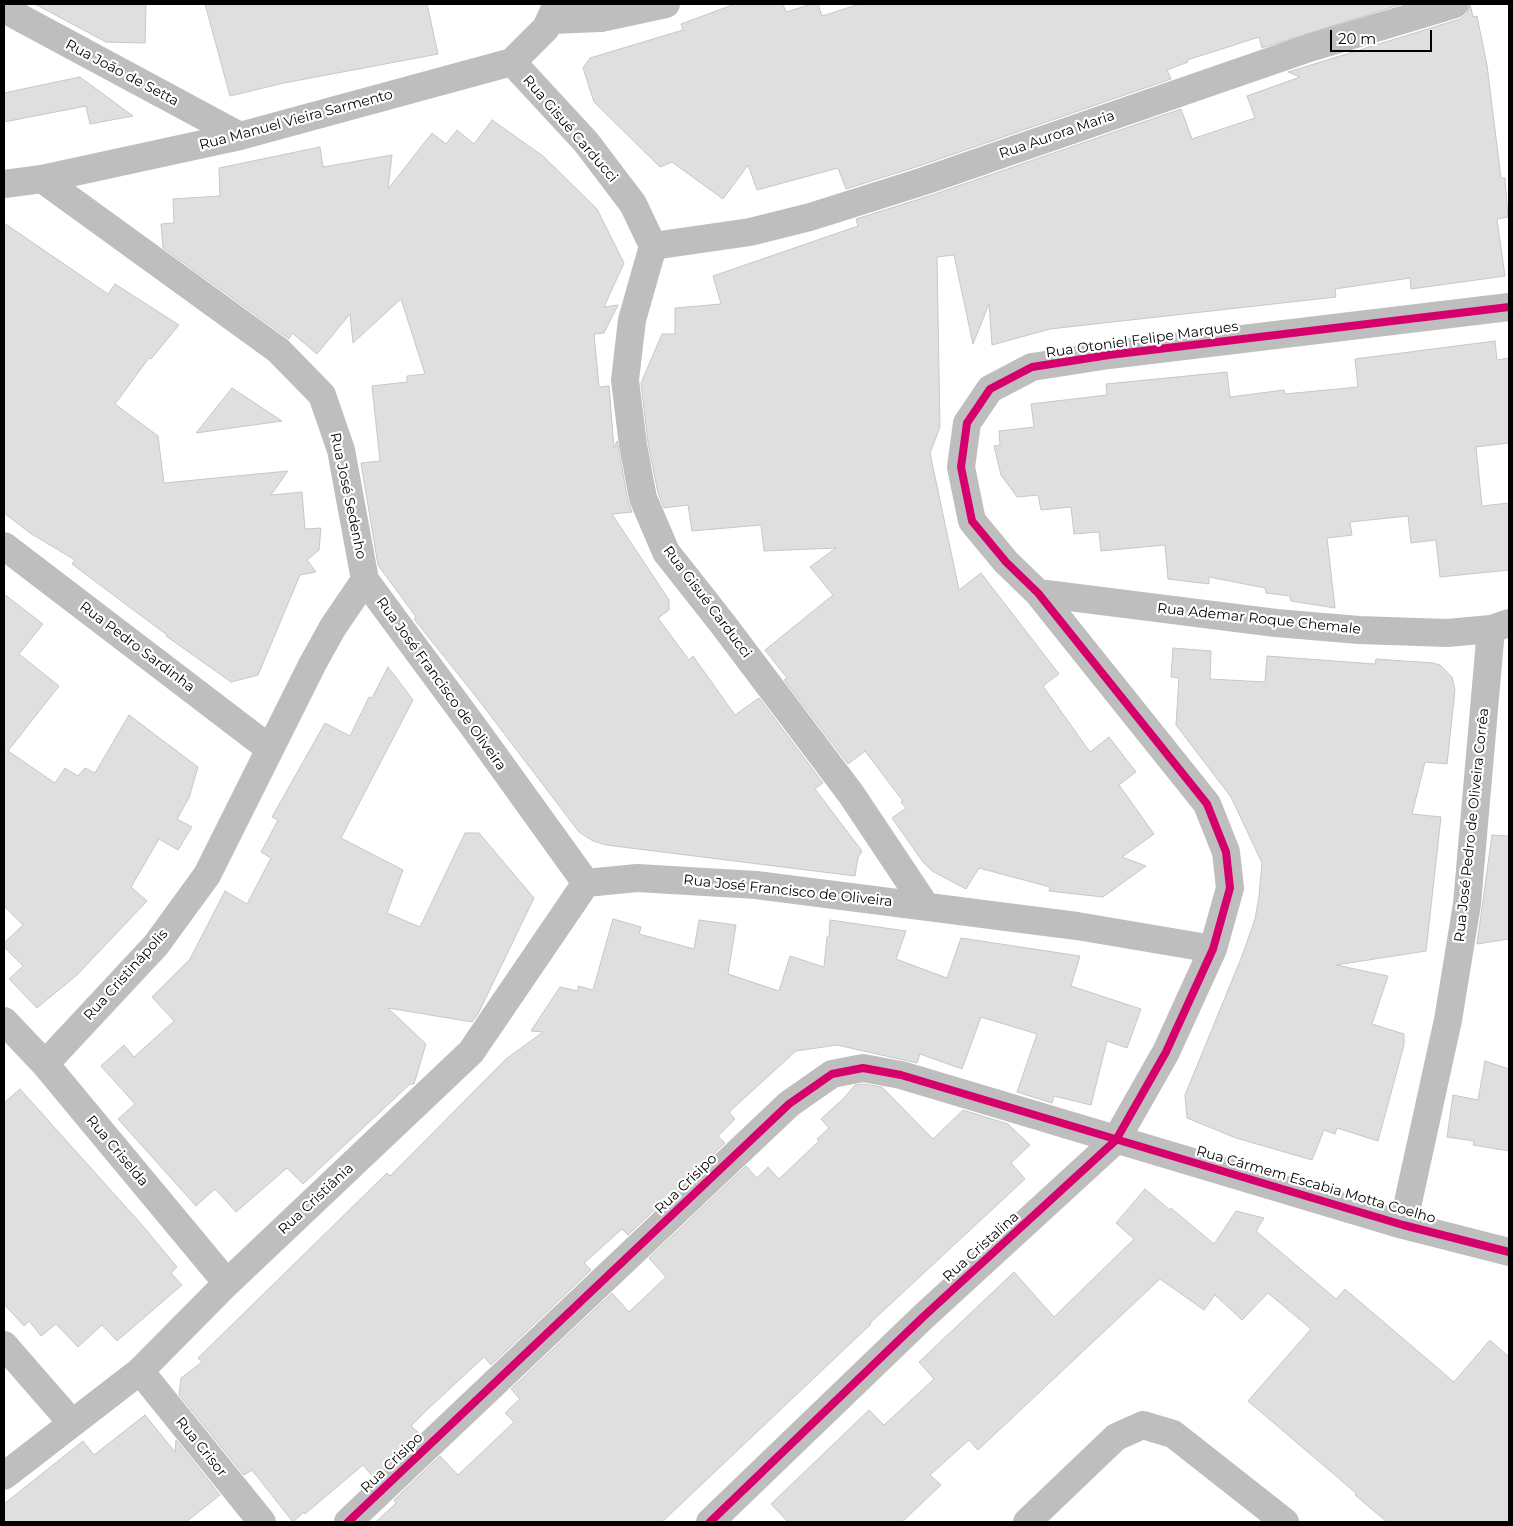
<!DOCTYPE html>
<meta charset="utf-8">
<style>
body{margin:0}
#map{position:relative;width:1513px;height:1526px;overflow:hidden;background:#fff;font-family:Montserrat,sans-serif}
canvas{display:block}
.frame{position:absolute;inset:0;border:5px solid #000;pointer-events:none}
.scale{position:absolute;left:1330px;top:30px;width:102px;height:22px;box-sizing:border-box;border:2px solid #000;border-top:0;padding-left:6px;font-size:15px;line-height:18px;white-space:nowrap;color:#000;-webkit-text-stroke:4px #fff;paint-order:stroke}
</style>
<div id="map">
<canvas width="1513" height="1526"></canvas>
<div class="frame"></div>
<div class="scale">20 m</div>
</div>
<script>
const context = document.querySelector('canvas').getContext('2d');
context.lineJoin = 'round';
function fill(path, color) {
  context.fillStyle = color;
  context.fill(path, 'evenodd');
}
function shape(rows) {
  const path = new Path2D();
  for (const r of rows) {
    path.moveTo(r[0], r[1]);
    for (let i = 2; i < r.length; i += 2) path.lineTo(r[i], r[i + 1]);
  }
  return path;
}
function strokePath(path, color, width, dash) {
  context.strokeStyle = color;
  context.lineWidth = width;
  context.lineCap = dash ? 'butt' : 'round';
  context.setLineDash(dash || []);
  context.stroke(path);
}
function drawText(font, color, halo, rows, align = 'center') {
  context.font = font + ' Montserrat,sans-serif';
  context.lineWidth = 4.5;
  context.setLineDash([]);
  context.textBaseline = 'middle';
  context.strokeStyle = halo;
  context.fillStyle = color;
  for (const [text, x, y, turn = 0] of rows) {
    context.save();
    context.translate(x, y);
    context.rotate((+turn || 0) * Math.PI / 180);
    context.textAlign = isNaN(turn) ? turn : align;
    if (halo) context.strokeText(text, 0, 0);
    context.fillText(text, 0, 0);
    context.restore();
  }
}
const building = shape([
 [35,4,146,4,145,43,106,42,35,4],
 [205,4,427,4,438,54,284,83,230,96,205,4],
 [735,4,783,4,786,12,812,4,818,4,822,16,860,4,1402,4,1262,48,1259,37,1222,49,1187,60,1188,62,1167,70,1171,79,919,166,846,189,838,168,757,190,748,165,723,199,672,162,660,167,594,102,583,68,590,58,683,30,681,24,735,4],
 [1470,4,1473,17,1477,16,1487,65,1501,178,1505,178,1508,217,1497,219,1505,276,1411,289,1410,278,1335,289,1336,297,1050,329,992,345,989,304,973,344,954,255,937,257,940,427,930,453,959,590,981,573,1059,674,1043,686,1090,752,1109,737,1136,772,1119,785,1154,834,1122,857,1146,866,1103,897,1049,891,1050,887,979,868,966,889,932,871,923,862,892,818,906,808,901,802,903,801,865,751,848,764,784,680,787,678,765,650,833,595,810,567,836,548,764,551,761,525,692,531,688,505,664,508,658,493,648,443,641,383,662,334,675,334,675,308,721,304,713,276,858,226,856,219,929,196,1181,109,1192,139,1255,118,1247,96,1300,77,1288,72,1460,19,1467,14,1470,4],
 [80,77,133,116,90,124,86,106,4,122,4,93,80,77],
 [492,120,543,156,597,209,624,263,604,307,618,305,604,333,594,334,599,387,609,386,614,448,617,441,628,501,632,512,612,514,669,600,669,610,658,618,689,660,693,656,735,715,759,698,823,783,815,789,862,851,858,858,855,876,606,845,593,841,579,832,474,694,414,619,416,617,378,565,361,463,380,461,372,386,407,382,407,376,425,374,401,299,353,343,350,314,317,354,292,333,289,339,163,248,161,224,174,223,173,199,220,196,219,168,320,147,323,167,392,155,388,189,432,133,446,144,457,130,474,144,492,120],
 [4,223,108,294,115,284,179,325,151,359,149,358,115,404,158,436,164,483,288,471,271,495,302,492,305,529,321,528,319,550,307,560,316,572,300,575,258,675,231,682,166,636,167,635,72,564,75,560,30,533,4,513,4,223],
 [1495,341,1497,360,1509,358,1509,443,1476,447,1482,506,1509,503,1509,570,1440,577,1436,540,1411,543,1408,516,1350,522,1352,535,1327,538,1335,608,1291,601,1290,596,1266,593,1265,588,1209,577,1209,584,1168,579,1165,545,1101,551,1099,532,1074,534,1071,507,1041,510,1038,495,1017,497,1001,475,994,446,1000,445,999,431,1034,427,1031,404,1107,395,1106,384,1227,372,1230,397,1284,390,1285,394,1358,387,1355,359,1495,341],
 [232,388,282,421,196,433,232,388],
 [4,594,43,624,19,654,59,686,8,751,55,783,65,768,78,776,85,768,95,773,129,715,198,767,189,798,177,819,192,827,178,850,159,839,131,887,147,901,77,975,37,1008,9,979,23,966,4,947,4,943,23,925,4,906,4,594],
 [1173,648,1211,651,1210,679,1265,682,1267,656,1375,664,1376,659,1433,663,1440,665,1452,677,1455,690,1447,764,1425,762,1412,814,1441,817,1426,951,1336,965,1388,976,1372,1024,1404,1034,1404,1045,1378,1141,1337,1128,1335,1134,1324,1130,1312,1160,1236,1138,1187,1118,1185,1095,1242,956,1255,919,1259,896,1262,863,1231,797,1176,725,1179,678,1171,677,1173,648],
 [388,667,413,700,341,838,403,870,387,913,420,927,465,833,479,833,534,898,478,1014,472,1022,388,1008,426,1044,414,1084,410,1084,303,1184,287,1168,236,1212,215,1189,196,1206,118,1119,135,1104,101,1066,124,1045,134,1057,174,1021,152,997,190,959,225,891,247,904,271,858,261,852,278,820,272,817,325,723,350,736,369,697,372,698,388,667],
 [1492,835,1509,836,1509,939,1477,944,1492,835],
 [613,919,641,927,639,934,694,949,699,920,736,925,728,974,779,991,790,956,824,967,827,937,829,937,830,920,906,931,896,959,947,978,961,938,1080,956,1071,986,1141,1009,1127,1048,1107,1041,1091,1105,1054,1096,1052,1103,1017,1092,1037,1034,981,1017,962,1069,920,1054,917,1063,837,1045,796,1051,729,1112,735,1119,718,1136,725,1143,628,1235,622,1229,584,1263,591,1270,491,1365,484,1357,427,1410,411,1426,419,1433,373,1477,363,1465,305,1514,304,1512,293,1522,252,1470,244,1475,179,1395,181,1378,202,1362,198,1358,387,1173,390,1176,506,1059,543,1032,531,1031,560,987,578,991,578,986,593,990,613,919],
 [1485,1061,1509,1069,1509,1151,1473,1145,1474,1141,1447,1137,1453,1095,1478,1100,1485,1061],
 [863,1084,882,1087,933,1139,963,1110,1008,1124,1030,1145,1011,1163,1025,1179,870,1323,871,1324,662,1522,376,1522,396,1503,394,1500,440,1456,458,1475,514,1422,505,1413,520,1399,511,1389,612,1293,629,1312,666,1277,649,1258,746,1166,757,1178,768,1167,779,1179,819,1141,817,1139,829,1128,821,1119,843,1099,855,1085,863,1084],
 [20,1089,142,1225,177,1267,171,1273,182,1285,117,1341,102,1325,78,1347,56,1324,41,1336,29,1321,24,1326,4,1304,4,1103,20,1089],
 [1145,1189,1170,1210,1171,1208,1214,1244,1236,1211,1264,1218,1256,1231,1336,1299,1345,1289,1454,1382,1490,1340,1509,1357,1509,1522,1387,1522,1355,1495,1357,1494,1248,1401,1311,1329,1268,1293,1242,1320,1215,1295,1204,1310,1160,1279,978,1450,969,1440,930,1475,941,1485,902,1522,788,1522,771,1504,869,1410,884,1425,934,1379,919,1362,1014,1272,1054,1317,1134,1239,1116,1223,1145,1189],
 [145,1415,175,1452,176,1440,220,1495,186,1522,4,1522,4,1504,73,1449,83,1441,94,1455,145,1415]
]);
fill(building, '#dfdfdf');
strokePath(building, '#c7c7c7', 1);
strokePath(shape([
 [4,9,240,136],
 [550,20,601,18,666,4],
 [512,62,586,142,633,204,653,246,632,320,625,380,633,445,643,498,666,552,722,623,851,794,925,905],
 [42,179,278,350,322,395,341,450,365,580,333,627,313,663,207,875,156,945,45,1064],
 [4,184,42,179,240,136,512,62,546,28,557,4],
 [653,246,750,232,810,217,924,181,1309,48,1455,4],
 [4,546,270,749],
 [365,580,478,733,586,883,637,878,756,885,1077,926,1213,949],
 [1038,593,1276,623,1359,630,1447,633,1491,629,1509,623],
 [4,1021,45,1064,227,1283],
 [1403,1225,1448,1020,1467,904,1491,629],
 [4,1345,72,1423],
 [140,1371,262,1522],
 [4,1476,140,1371,227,1283,471,1052,586,883],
 [348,1522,789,1104,832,1074,863,1068,901,1075,1403,1225,1509,1252],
 [710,1522,923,1317,1116,1140,1166,1052,1213,949,1230,888,1226,852,1207,804,1038,593,1006,562,972,521,961,467,967,423,990,389,1032,367,1109,355,1509,307],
 [1027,1522,1116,1437,1143,1425,1173,1434,1285,1522]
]), '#bebebe', 28);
strokePath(shape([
 [348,1522,789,1104,832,1074,863,1068,901,1075,1403,1225,1509,1252],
 [710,1522,923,1317,1116,1140,1166,1052,1213,949,1230,888,1226,852,1207,804,1038,593,1006,562,972,521,961,467,967,423,990,389,1032,367,1109,355,1509,307]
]), '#d6006c', 8);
drawText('14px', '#000', '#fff', [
 ["Rua João de Setta",122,73,28],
 ["Rua Manuel Vieira Sarmento",296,120,-15],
 ["Rua Gisué Carducci",570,129,49],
 ["Rua Aurora Maria",1057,135,-19],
 ["Rua Otoniel Felipe Marques",1142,340,-8],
 ["Rua José Sedenho",348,496,78],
 ["Rua Gisué Carducci",707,602,53],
 ["Rua Ademar Roque Chemale",1259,619,6],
 ["Rua Pedro Sardinha",137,647,37],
 ["Rua José Francisco de Oliveira",441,684,54],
 ["Rua José Pedro de Oliveira Corrêa",1472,825,-84],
 ["Rua José Francisco de Oliveira",788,891,6],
 ["Rua Cristinápolis",126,975,-48],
 ["Rua Criselda",117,1151,50],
 ["Rua Crisipo",686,1184,-44],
 ["Rua Cármem Escabia Motta Coelho",1316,1185,16],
 ["Rua Cristiânia",316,1199,-43],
 ["Rua Cristalina",981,1247,-42],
 ["Rua Crisor",201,1447,51],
 ["Rua Crisipo",392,1463,-44]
]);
</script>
